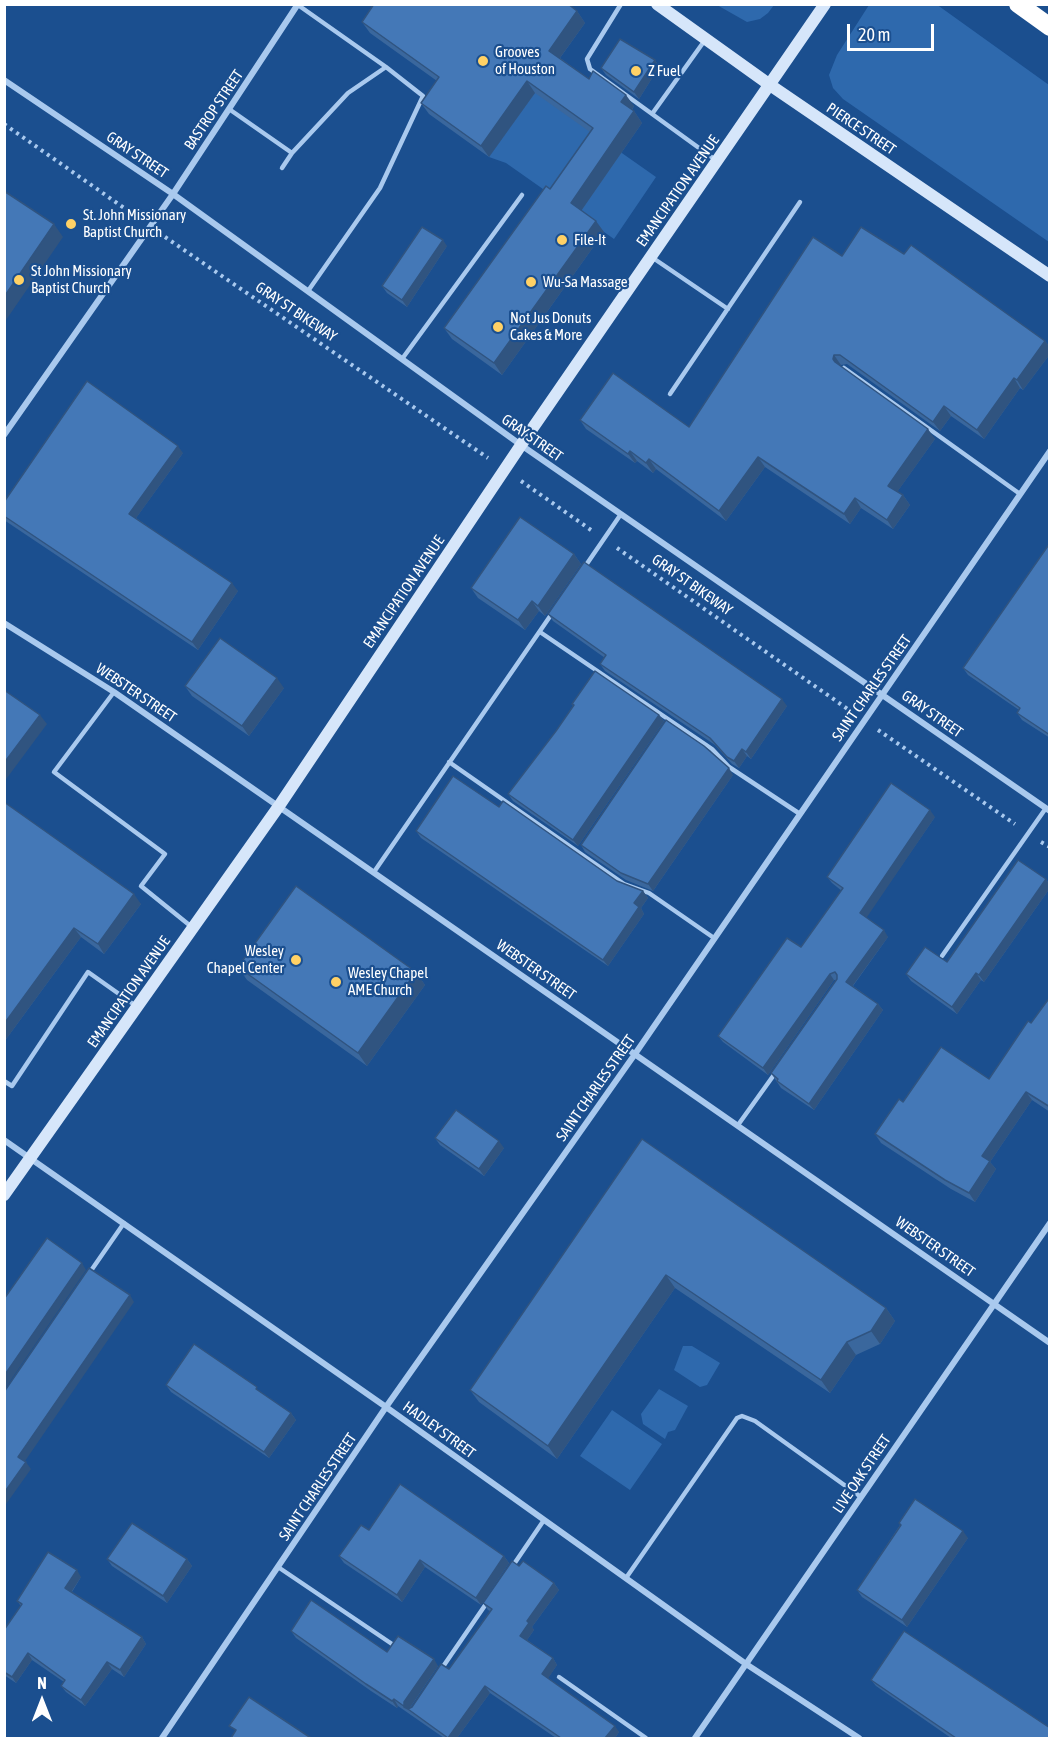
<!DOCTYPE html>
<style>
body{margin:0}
#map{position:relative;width:1054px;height:1743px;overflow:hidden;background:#1b4f8f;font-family:"Asap Condensed",sans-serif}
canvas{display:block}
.frame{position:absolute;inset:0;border:6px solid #fff;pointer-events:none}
.north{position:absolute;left:12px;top:1671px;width:60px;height:60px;-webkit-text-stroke:4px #1b4f8f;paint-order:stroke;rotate:0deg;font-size:16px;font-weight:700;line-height:24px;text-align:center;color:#fff}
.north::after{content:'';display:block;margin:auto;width:21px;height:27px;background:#fff;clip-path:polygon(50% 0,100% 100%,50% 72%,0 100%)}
.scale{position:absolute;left:847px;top:24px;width:87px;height:27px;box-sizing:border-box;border:3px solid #fff;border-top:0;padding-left:8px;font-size:18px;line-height:21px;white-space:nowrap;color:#fff;-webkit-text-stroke:4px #1b4f8f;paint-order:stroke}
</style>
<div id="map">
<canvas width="1054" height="1743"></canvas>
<div class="frame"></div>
<div class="north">N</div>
<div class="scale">20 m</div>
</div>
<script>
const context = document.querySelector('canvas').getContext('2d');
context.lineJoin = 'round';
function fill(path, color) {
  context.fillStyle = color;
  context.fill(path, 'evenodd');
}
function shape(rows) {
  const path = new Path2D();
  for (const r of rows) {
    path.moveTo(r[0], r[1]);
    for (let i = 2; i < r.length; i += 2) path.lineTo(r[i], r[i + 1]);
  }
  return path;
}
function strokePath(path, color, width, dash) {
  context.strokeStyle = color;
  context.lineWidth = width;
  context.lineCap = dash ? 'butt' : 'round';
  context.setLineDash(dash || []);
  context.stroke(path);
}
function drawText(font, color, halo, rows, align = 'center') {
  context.font = font + ' "Asap Condensed",sans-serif';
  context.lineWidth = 4.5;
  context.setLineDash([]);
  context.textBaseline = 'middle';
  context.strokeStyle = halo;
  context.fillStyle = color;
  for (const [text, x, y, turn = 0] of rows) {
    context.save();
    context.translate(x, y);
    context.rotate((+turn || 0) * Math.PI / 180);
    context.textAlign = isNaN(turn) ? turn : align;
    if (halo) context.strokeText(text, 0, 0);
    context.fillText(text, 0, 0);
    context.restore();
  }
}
fill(shape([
 [936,4,1049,85,1049,242,843,99,833,88,829,75,837,55,869,5],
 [717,5,774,5,768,13,760,19,747,22],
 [535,92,656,177,614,239,506,163,489,157],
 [683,1346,692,1346,720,1363,707,1385,700,1387,674,1370],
 [659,1389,688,1406,675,1430,668,1432,665,1439,643,1424,641,1414],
 [612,1410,662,1444,630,1490,580,1456]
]), '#2e69ad');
strokePath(shape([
 [4,124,137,217],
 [165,237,488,458],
 [521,481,591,530],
 [617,548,852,712],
 [878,730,1015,824],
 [1041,842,1050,847]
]), '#a9c9ee', 4, [3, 4.5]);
strokePath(shape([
 [621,4,587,59,590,69,717,161],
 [298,5,386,67,423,96,380,188,308,291],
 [229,109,292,153],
 [652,114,705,40],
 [282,168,292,153,348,93,386,67],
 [653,258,728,309],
 [402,359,522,195],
 [844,368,1020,494],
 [670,394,800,202],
 [584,568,621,514],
 [540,632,712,749,729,767,800,814],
 [114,692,54,772,165,854,141,886,193,928],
 [449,762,624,884,649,893,714,938],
 [374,872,553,612],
 [942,956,1046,808],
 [4,1081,12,1086,88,972,136,1006],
 [738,1125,776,1072],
 [88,1275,124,1223],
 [278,1567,392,1644],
 [512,1567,544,1520],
 [626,1578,737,1418,742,1416,755,1421,861,1497],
 [440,1671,488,1601],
 [559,1677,646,1738]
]), '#a9c9ee', 4.5);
strokePath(shape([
 [4,80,173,194,521,445,1050,811],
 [4,435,173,194,298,4],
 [4,623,114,692,1050,1343],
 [4,1140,386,1407,746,1664,859,1738],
 [162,1738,386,1407,635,1054,1050,451],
 [695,1738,1050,1223]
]), '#a9c9ee', 6);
strokePath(shape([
 [657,4,770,85,1050,276],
 [4,1195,279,806,521,445,825,4]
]), '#d6e6fa', 12);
strokePath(shape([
 [1018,4,1050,27]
]), '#fff', 18);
fill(shape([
 [577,11,585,23,560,58,589,79,634,106,632,110,634,111,642,123,581,211,604,232,502,375,452,339,444,328,550,189,590,132,535,93,489,157,429,114,421,103,437,81,370,33,362,22],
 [655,60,659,67,639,99,606,75,601,68],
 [447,246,407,307,387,293,382,286],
 [904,254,1045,341,1050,347,1050,354,1023,390,1020,388,984,439,951,416,940,431,847,364,841,365,840,366,935,439,897,492,903,495,910,505,893,529,861,508,850,524,765,467,726,521,656,469,653,473,637,461,635,463,586,429,580,420,689,427,842,256],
 [183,453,136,518,238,591,198,650,4,520,4,502],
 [1050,543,1050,738,1022,720,1017,713,1019,710,968,675,963,668],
 [574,554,581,564,545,616,539,611,525,630,478,598,471,588],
 [548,614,787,706,751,759,747,756,739,768,732,764,715,745,605,671,600,664,605,658,553,621],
 [185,686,284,688,249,736,192,696],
 [572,704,659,715,664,721,578,846,513,801,508,794,556,731,573,706],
 [733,775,653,891,626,880,585,852,581,845],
 [4,802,141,904,104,954,81,937,4,1042],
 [499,807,617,881,643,891,648,898,641,908,644,914,608,966,421,838,416,831],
 [935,817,866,917,888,937,853,986,878,1004,883,1010,814,1110,781,1088,771,1073,836,980,834,980,768,1075,723,1042,718,1036,801,947,842,891,832,883,827,877],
 [1046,879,1050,885,1050,888,984,982,981,980,957,1014,911,981,906,974,947,962],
 [238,967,416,972,425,985,367,1066,247,980],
 [1050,997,1050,1112,1032,1100,990,1162,996,1169,975,1202,951,1189,881,1143,875,1134,903,1102,989,1079,1031,1023],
 [435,1138,504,1148,484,1176,440,1145],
 [642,1139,886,1308,895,1321,880,1344,856,1355,830,1393,675,1288,557,1459,479,1402,470,1390],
 [166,1385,262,1393,291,1413,296,1420,269,1458,171,1392],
 [899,1523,968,1538,907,1627,862,1597,857,1590,900,1525],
 [369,1530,504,1556,509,1563,481,1605,425,1567,402,1602,344,1563,339,1556],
 [107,1559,187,1559,192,1566,167,1603,112,1566],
 [519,1566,554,1583,559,1590,532,1627,534,1630,527,1640,553,1658,557,1665,548,1678,619,1732,615,1738,556,1738,490,1693,457,1738,444,1738,398,1706,397,1708,371,1691,296,1638,291,1631,387,1652,438,1666,410,1708,449,1669,490,1611,488,1610,483,1603],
 [81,1577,72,1592,142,1637,146,1644,124,1677,112,1669,85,1706,66,1692,61,1686,64,1682,32,1660,16,1683,4,1675,4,1630,21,1606,17,1601],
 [871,1680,1050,1738,951,1738,876,1686]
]), '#3a679d');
fill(shape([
 [577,11,585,23,557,62,549,51],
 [655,60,659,67,639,99,634,92],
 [527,81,535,93,489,157,481,146],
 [626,95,634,106,629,114,621,102],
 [634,111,642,123,579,214,571,203],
 [596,221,604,232,502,375,494,363],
 [54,224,63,237,4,323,4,297],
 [443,240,447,246,407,307,402,300],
 [1045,341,1050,347,1050,354,1023,390,1017,380],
 [834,355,841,365,840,368,841,372,833,359],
 [1014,378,1020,388,984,439,977,430],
 [944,406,951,416,940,431,933,422],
 [928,429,935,439,895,495,888,486],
 [178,446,183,453,134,521,129,514],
 [630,451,637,461,635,463,628,454],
 [758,457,765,467,726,521,719,511],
 [649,459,656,469,653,473,646,463],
 [903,495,910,505,893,529,887,520],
 [855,498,861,508,850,524,844,514],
 [574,554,581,564,545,616,538,606],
 [232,583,238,591,198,650,192,642],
 [532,601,539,611,525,630,518,620],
 [277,678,284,688,249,736,242,726],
 [782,699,787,706,751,759,746,752],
 [40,715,47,724,4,782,4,763],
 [659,715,664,721,578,846,573,840],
 [742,749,747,756,739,768,734,761],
 [729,768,733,775,653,891,648,884],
 [930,810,935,817,865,920,860,913],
 [1046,879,1050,885,1050,888,984,982,979,975],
 [643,891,648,898,641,908,644,914,608,966,603,960,634,903],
 [134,894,141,904,104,954,98,944],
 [74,928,81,937,4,1042,4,1024],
 [884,930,888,937,851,988,846,982],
 [416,972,425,985,367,1066,358,1053],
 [976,973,981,980,957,1014,952,1007],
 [830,974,834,980,768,1075,763,1068],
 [878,1004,883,1010,814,1110,809,1104],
 [1026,1092,1032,1100,990,1162,996,1169,975,1202,969,1193,982,1156],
 [499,1141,504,1148,484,1176,479,1169],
 [82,1263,86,1270,4,1390,4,1376],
 [666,1275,675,1288,557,1459,548,1446],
 [130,1295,134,1302,23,1464,18,1457],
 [886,1308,895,1321,880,1344,871,1331],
 [847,1342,856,1355,830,1393,821,1380],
 [291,1413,296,1420,269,1458,264,1452],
 [26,1462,31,1469,4,1507,4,1493],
 [963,1531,968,1538,907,1627,902,1620],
 [504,1556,509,1563,481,1605,476,1598],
 [187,1559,192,1566,167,1603,163,1596],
 [420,1560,425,1567,402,1602,397,1595],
 [77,1570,81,1577,70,1594,65,1588],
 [554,1583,559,1590,532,1627,534,1630,525,1643,520,1636,527,1621],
 [142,1637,146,1644,124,1677,120,1670],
 [28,1653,32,1660,16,1683,12,1677],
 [553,1658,557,1665,547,1680,542,1674],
 [434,1659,438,1666,409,1709,404,1707,404,1702],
 [107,1662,112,1669,85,1706,81,1700],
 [485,1686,490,1693,457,1738,448,1738],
 [394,1699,398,1706,397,1708,392,1701],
 [615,1726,619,1732,615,1738,605,1738]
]), '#305480');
const building = shape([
 [374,4,568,4,577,11,549,51,589,79,593,71,626,95,621,102,634,111,571,203,596,221,494,363,444,328,546,186,550,189,593,128,527,81,481,146,421,103,439,77,362,22,374,4],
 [620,39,655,60,634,92,601,68,620,39],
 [4,191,54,224,4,297,4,191],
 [422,227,443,240,402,300,382,286,422,227],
 [861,227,904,254,911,245,1045,341,1017,380,1014,378,977,430,944,406,933,422,840,355,834,355,833,359,835,362,928,429,888,486,903,495,887,520,855,498,844,514,758,457,719,511,649,459,646,463,630,451,628,454,580,420,613,373,689,427,813,237,842,256,861,227],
 [87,381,178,446,129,514,232,583,192,642,4,516,4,502,87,381],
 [520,517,574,554,538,606,532,601,518,620,471,588,520,517],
 [1050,543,1050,735,1017,713,1020,708,963,668,1050,543],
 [584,562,782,699,746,752,742,749,734,761,727,757,710,738,600,664,606,655,548,614,584,562],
 [220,638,277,678,242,726,185,686,220,638],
 [595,671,659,715,573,840,508,794,556,731,574,705,572,704,595,671],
 [4,690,40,715,4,763,4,690],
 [666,720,704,746,729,768,648,884,621,873,581,845,666,720],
 [453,776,499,807,503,801,617,881,643,891,634,903,639,907,603,960,416,831,453,776],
 [891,783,930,810,860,913,884,930,846,982,878,1004,809,1104,777,1081,778,1079,771,1073,837,979,837,975,835,972,830,974,763,1068,718,1036,787,938,801,947,843,888,827,877,891,783],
 [4,802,134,894,98,944,74,928,4,1024,4,802],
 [1018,860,1046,879,979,975,976,973,952,1007,906,974,925,947,947,962,1018,860],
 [296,886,416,972,358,1053,238,967,296,886],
 [1050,997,1050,1107,1026,1092,982,1156,990,1161,969,1193,945,1180,875,1134,899,1099,903,1102,941,1047,989,1079,1028,1021,1031,1023,1050,997],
 [456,1110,499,1141,479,1169,435,1138,456,1110],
 [642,1139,886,1308,871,1331,847,1342,821,1380,666,1275,548,1446,470,1390,642,1139],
 [47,1238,82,1263,4,1376,4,1299,47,1238],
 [89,1268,130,1295,18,1457,26,1462,4,1493,4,1392,89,1268],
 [194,1344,257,1387,256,1389,291,1413,264,1452,166,1385,194,1344],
 [400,1484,504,1556,476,1598,420,1560,397,1595,339,1556,361,1525,369,1530,400,1484],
 [915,1499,963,1531,902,1620,857,1590,901,1525,899,1523,915,1499],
 [132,1523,187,1559,163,1596,107,1559,132,1523],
 [48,1552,77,1570,65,1588,142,1637,120,1670,107,1662,81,1700,61,1686,65,1680,28,1653,12,1677,4,1672,4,1630,22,1604,17,1601,48,1552],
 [512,1561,519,1566,523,1561,554,1583,527,1621,529,1623,520,1636,553,1658,542,1674,615,1726,605,1738,561,1738,485,1686,448,1738,394,1699,392,1701,366,1684,291,1631,311,1600,387,1652,398,1636,434,1659,404,1702,404,1707,408,1709,412,1707,441,1664,449,1669,492,1609,483,1603,512,1561],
 [904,1631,1050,1728,1050,1738,956,1738,871,1680,904,1631],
 [249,1697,311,1738,231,1738,236,1730,229,1726,249,1697]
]);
fill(building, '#4478b7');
strokePath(building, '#305480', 1.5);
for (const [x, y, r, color] of [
 [483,61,6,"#ffd166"],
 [636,71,6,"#ffd166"],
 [71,224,6,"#ffd166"],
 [562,240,6,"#ffd166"],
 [19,280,6,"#ffd166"],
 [531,282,6,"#ffd166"],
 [498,327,6,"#ffd166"],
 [296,960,6,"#ffd166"],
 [336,982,6,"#ffd166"]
]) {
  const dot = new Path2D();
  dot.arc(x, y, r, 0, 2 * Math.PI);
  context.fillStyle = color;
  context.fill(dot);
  strokePath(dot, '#1b4f8f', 2);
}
drawText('15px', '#fff', '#1b4f8f', [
 ["Grooves",495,52],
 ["of Houston",495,69],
 ["Z Fuel",648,71],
 ["St. John Missionary",83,215],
 ["Baptist Church",83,232],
 ["File-It",574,240],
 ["St John Missionary",31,271],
 ["Baptist Church",31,288],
 ["Wu-Sa Massage",543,282],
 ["Not Jus Donuts",510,318],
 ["Cakes & More",510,335],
 ["Wesley",284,951,"right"],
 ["Chapel Center",284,968,"right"],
 ["Wesley Chapel",348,973],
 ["AME Church",348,990]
], 'left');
drawText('15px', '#fff', '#1b4f8f', [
 ["BASTROP STREET",214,110,-56],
 ["PIERCE STREET",861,129,34],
 ["GRAY STREET",137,155,34],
 ["EMANCIPATION AVENUE",678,191,-55],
 ["GRAY ST BIKEWAY",296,312,34],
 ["GRAY STREET",532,438,35],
 ["GRAY ST BIKEWAY",692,585,35],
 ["EMANCIPATION AVENUE",404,592,-56],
 ["SAINT CHARLES STREET",872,688,-55],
 ["WEBSTER STREET",136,693,34],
 ["GRAY STREET",932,714,35],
 ["WEBSTER STREET",536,970,35],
 ["EMANCIPATION AVENUE",129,992,-55],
 ["SAINT CHARLES STREET",596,1088,-55],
 ["WEBSTER STREET",935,1247,35],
 ["HADLEY STREET",439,1430,36],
 ["LIVE OAK STREET",862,1474,-56],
 ["SAINT CHARLES STREET",318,1487,-56]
]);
</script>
